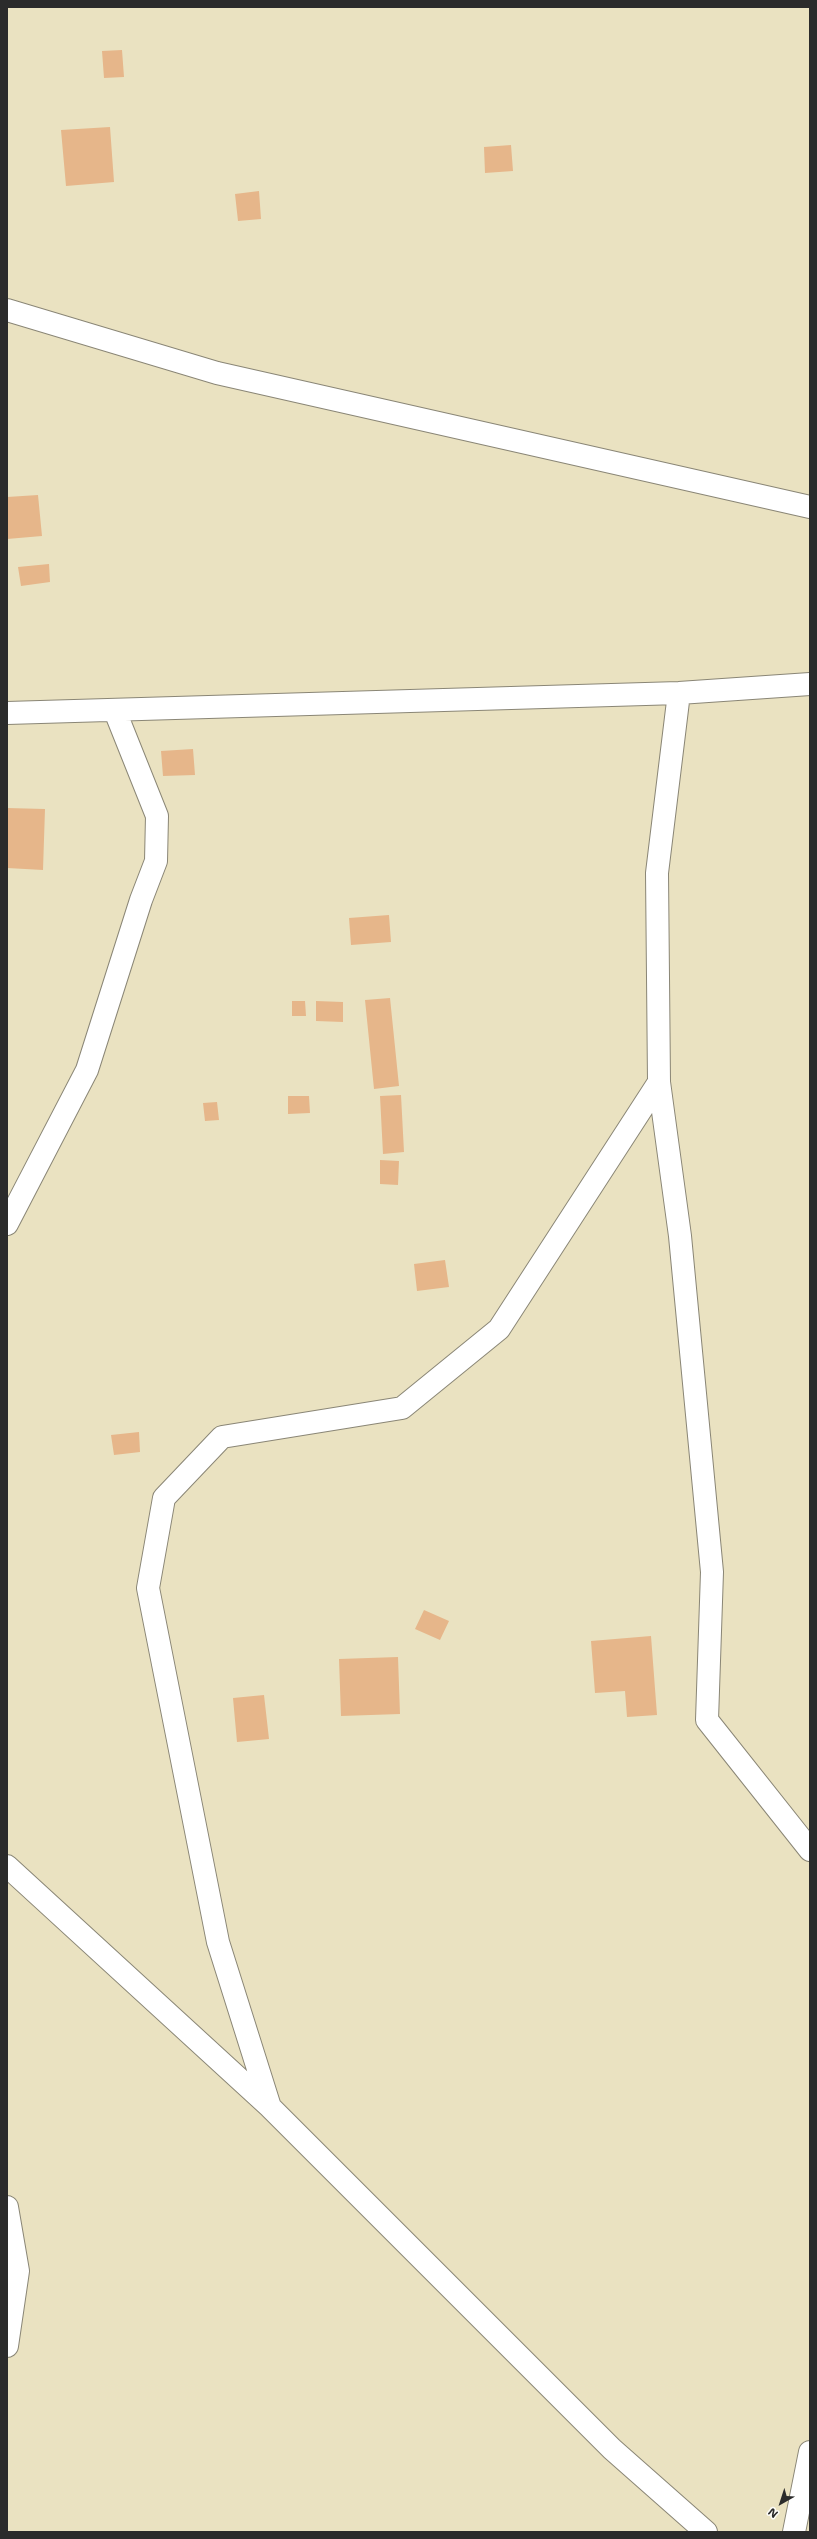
<!DOCTYPE html>
<style>
body{margin:0}
#map{position:relative;width:817px;height:2539px;overflow:hidden;background:#eae2c1;font-family:"Shantell Sans",sans-serif}
canvas{display:block}
.frame{position:absolute;inset:0;border:8px solid #2b2b2b;pointer-events:none}
.north{position:absolute;left:761px;top:2483px;width:40px;height:40px;-webkit-text-stroke:3px #fdfcf7;paint-order:stroke;rotate:219deg;font-size:11px;font-weight:700;line-height:16px;text-align:center;color:#2b2b2b}
.north::after{content:'';display:block;margin:auto;width:14px;height:18px;background:#2b2b2b;clip-path:polygon(50% 0,100% 100%,50% 72%,0 100%)}
</style>
<div id="map">
<canvas width="817" height="2539"></canvas>
<div class="frame"></div>
<div class="north">N</div>
</div>
<script>
const context = document.querySelector('canvas').getContext('2d');
context.lineJoin = 'round';
function fill(path, color) {
  context.fillStyle = color;
  context.fill(path, 'evenodd');
}
function shape(rows) {
  const path = new Path2D();
  for (const r of rows) {
    path.moveTo(r[0], r[1]);
    for (let i = 2; i < r.length; i += 2) path.lineTo(r[i], r[i + 1]);
  }
  return path;
}
function strokePath(path, color, width, dash) {
  context.strokeStyle = color;
  context.lineWidth = width;
  context.lineCap = dash ? 'butt' : 'round';
  context.setLineDash(dash || []);
  context.stroke(path);
}
fill(shape([
 [122,50,124,77,104,78,102,51],
 [110,127,114,182,66,186,61,130],
 [511,145,513,171,485,173,484,147],
 [259,191,261,219,238,221,235,194],
 [38,495,42,536,7,539,7,497],
 [49,564,50,582,21,586,18,567],
 [193,749,195,775,163,776,161,751],
 [7,808,45,809,43,870,7,868],
 [389,915,391,942,351,945,349,918],
 [390,998,399,1086,374,1089,365,1000],
 [292,1001,305,1001,306,1016,292,1016],
 [316,1001,343,1002,343,1022,316,1021],
 [401,1095,404,1152,383,1154,380,1096],
 [288,1096,309,1096,310,1113,288,1114],
 [217,1102,219,1120,205,1121,203,1103],
 [380,1160,399,1161,398,1185,380,1184],
 [445,1260,449,1287,417,1291,414,1264],
 [139,1432,140,1452,114,1455,111,1435],
 [424,1610,449,1621,440,1640,415,1629],
 [651,1636,657,1715,627,1717,625,1691,595,1693,591,1641],
 [398,1657,400,1714,341,1716,339,1659],
 [264,1695,269,1739,237,1742,233,1698]
]), '#e6b68a');
const street = shape([
 [7,310,217,373,810,507],
 [7,713,679,693,810,684],
 [659,1082,680,1236,712,1572,707,1720,810,1850],
 [7,1224,87,1070,141,900,156,861,157,816,115,711],
 [7,1866,270,2107,612,2449,706,2532],
 [270,2107,218,1942,148,1588,164,1498,222,1437,402,1408,499,1329,659,1082,657,873,679,693],
 [7,2207,18,2271,7,2346],
 [794,2532,810,2452]
]);
strokePath(street, '#8a8676', 24);
strokePath(street, '#fff', 22);
</script>
